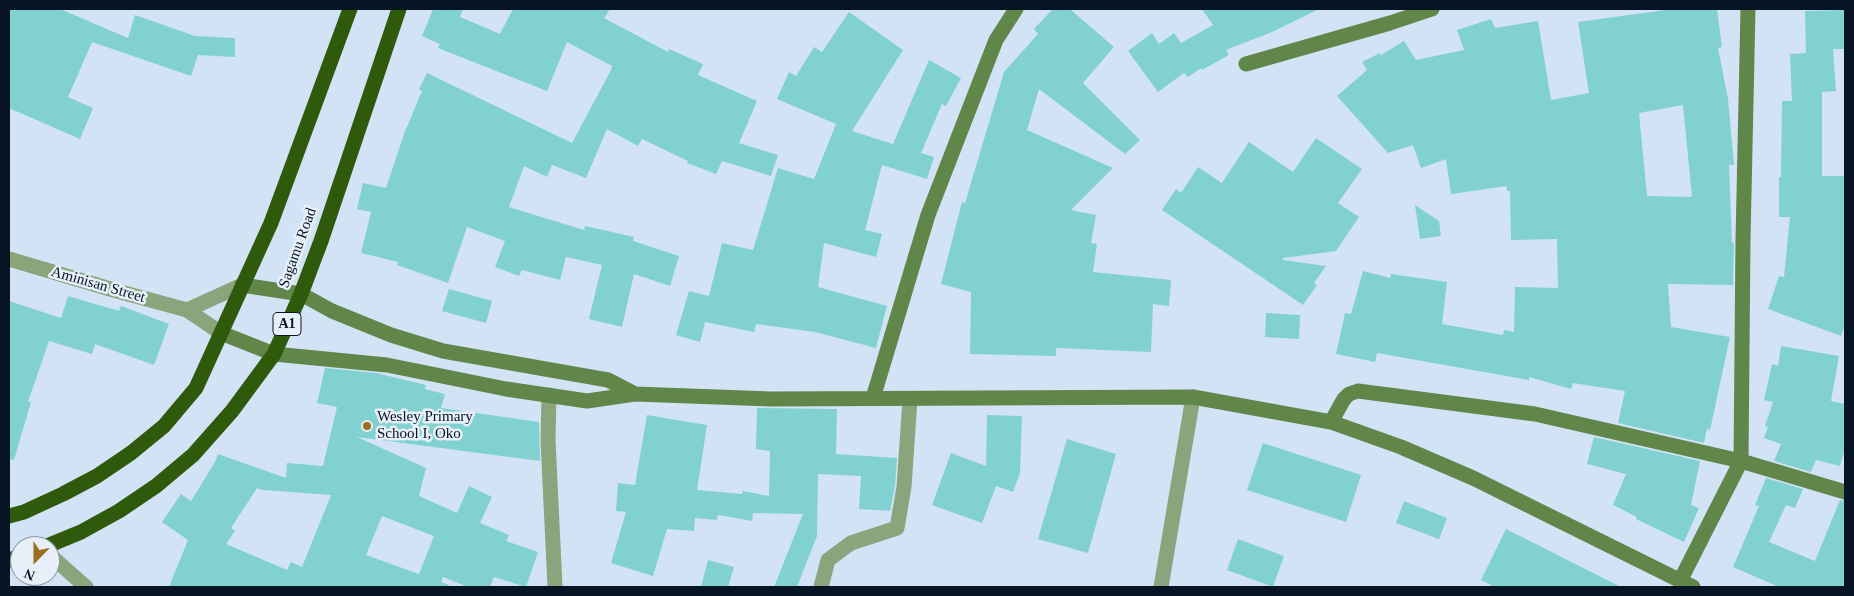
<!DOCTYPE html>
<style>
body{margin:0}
#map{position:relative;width:1854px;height:596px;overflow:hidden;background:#d3e3f6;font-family:Georgia,serif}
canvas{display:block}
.frame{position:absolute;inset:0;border:10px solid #071424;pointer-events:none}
.north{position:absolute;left:10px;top:536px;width:50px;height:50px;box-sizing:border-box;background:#e7eff9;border:1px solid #8d97a4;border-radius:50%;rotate:202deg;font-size:14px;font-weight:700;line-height:20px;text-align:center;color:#071424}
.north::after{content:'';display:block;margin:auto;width:18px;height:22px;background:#9d6e20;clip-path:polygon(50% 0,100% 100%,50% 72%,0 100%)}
</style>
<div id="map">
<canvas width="1854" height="596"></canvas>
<div class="frame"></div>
<div class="north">N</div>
</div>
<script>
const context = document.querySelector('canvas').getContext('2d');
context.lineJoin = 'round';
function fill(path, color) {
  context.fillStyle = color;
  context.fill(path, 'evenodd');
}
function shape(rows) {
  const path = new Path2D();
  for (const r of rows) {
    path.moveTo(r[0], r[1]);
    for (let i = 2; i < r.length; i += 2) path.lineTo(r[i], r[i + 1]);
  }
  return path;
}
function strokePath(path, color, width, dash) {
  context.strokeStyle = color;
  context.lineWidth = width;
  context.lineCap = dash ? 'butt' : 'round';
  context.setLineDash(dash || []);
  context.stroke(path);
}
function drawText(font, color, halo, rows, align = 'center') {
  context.font = font + ' Georgia,serif';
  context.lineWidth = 5;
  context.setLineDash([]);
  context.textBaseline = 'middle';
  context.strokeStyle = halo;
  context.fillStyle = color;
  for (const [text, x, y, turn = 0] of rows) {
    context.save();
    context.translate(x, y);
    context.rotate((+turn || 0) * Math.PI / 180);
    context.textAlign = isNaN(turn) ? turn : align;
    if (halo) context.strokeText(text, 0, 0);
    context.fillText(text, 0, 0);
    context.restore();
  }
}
fill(shape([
 [9,9,60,9,128,38,135,15,195,36,235,38,235,57,198,55,191,76,92,42,68,97,93,108,80,139,9,108],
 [433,9,463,9,460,17,500,34,513,9,610,9,604,18,668,52,669,49,703,64,698,75,757,101,739,143,778,155,771,176,722,161,716,174,687,163,688,161,642,139,638,146,607,129,586,178,552,165,547,177,524,166,509,207,584,230,585,226,634,237,633,241,679,256,670,286,634,274,622,327,589,319,602,265,566,257,560,280,522,270,519,276,495,267,505,241,467,227,448,283,397,265,398,262,361,253,371,212,357,209,363,183,386,188,404,134,422,91,419,89,427,73,572,143,611,70,612,66,567,42,547,91,438,48,440,44,422,36],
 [1053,9,1070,9,1114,47,1083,83,1140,140,1125,154,1039,89,1027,130,1113,168,1071,210,1096,215,1091,243,1097,244,1093,272,1171,280,1169,306,1153,304,1151,352,1056,348,1056,356,970,354,971,292,941,284,962,202,965,203,1004,72,1038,34,1034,29],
 [1202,9,1319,9,1272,32,1226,50,1229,55,1202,70,1201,68,1188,77,1184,73,1158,92,1128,51,1152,33,1159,44,1174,33,1181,43,1213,25],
 [1672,9,1717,9,1722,47,1718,48,1728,99,1734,165,1729,165,1732,243,1734,243,1733,285,1668,284,1671,327,1730,337,1710,430,1707,429,1704,443,1618,423,1625,391,1573,383,1571,389,1529,377,1529,380,1377,353,1375,362,1336,354,1345,313,1351,314,1363,271,1390,278,1391,274,1447,282,1442,324,1503,335,1504,330,1514,332,1515,287,1558,288,1557,239,1511,240,1510,191,1507,191,1507,186,1451,194,1446,159,1421,168,1413,145,1388,153,1337,96,1367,70,1362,62,1380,53,1381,55,1404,41,1416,60,1464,50,1457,30,1491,19,1495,28,1538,21,1551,100,1589,93,1578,22],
 [1683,105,1692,197,1647,196,1639,113],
 [1845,10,1845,49,1833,49,1836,91,1822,92,1822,176,1845,176,1845,325,1841,336,1768,309,1779,276,1784,277,1790,217,1779,217,1779,177,1781,177,1782,101,1792,101,1790,54,1806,53,1805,11],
 [849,12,903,50,852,131,893,144,929,60,961,78,946,106,942,104,921,153,934,157,927,179,882,165,865,230,882,234,876,257,824,243,818,287,887,306,876,348,815,332,756,324,754,332,705,322,700,342,676,335,689,291,709,296,722,243,753,250,778,168,814,179,836,124,777,99,789,72,796,76,814,47,822,52],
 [1316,138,1362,169,1338,203,1359,217,1336,251,1283,258,1283,260,1326,266,1314,283,1317,285,1303,305,1162,210,1176,189,1181,193,1198,167,1222,183,1249,142,1293,172],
 [1415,205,1439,221,1441,236,1420,239],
 [449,289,492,301,486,323,442,311],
 [68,296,119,311,121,306,169,324,154,365,95,344,92,354,49,341,28,402,31,402,14,460,9,459,9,301,61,318],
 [1266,313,1300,315,1299,339,1265,337],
 [1781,346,1839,356,1831,401,1845,404,1845,448,1840,466,1816,460,1811,472,1774,461,1781,444,1764,438,1768,427,1765,426,1773,402,1764,400,1772,364,1778,366],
 [325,368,376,373,426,385,425,389,445,394,441,408,539,422,540,461,357,437,426,468,419,496,457,513,469,486,492,497,480,523,509,535,506,541,538,552,526,587,494,577,490,587,468,587,443,577,441,582,449,585,448,587,169,587,188,540,162,522,181,494,191,501,215,462,218,454,286,478,287,463,323,466,337,407,317,403],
 [257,488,263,490,331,495,302,567,291,562,287,570,226,544,235,531,231,528],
 [382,516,434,536,419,574,366,555],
 [757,408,837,409,836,454,897,458,895,486,890,511,859,509,861,476,818,474,817,536,797,587,774,587,803,514,753,513,752,521,718,515,717,520,695,518,694,531,667,529,653,576,611,563,626,512,616,511,618,483,635,485,647,415,707,425,697,490,742,494,743,491,769,496,770,451,756,449],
 [987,415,1022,416,1020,473,1013,492,996,486,982,523,932,505,951,453,986,466],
 [1594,437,1700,461,1691,505,1699,508,1684,542,1636,519,1637,517,1613,505,1626,474,1587,464],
 [1067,439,1116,454,1088,553,1038,539],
 [1263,443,1361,475,1346,522,1247,490],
 [1766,478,1803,489,1795,508,1786,505,1769,542,1815,561,1840,500,1845,501,1845,587,1779,587,1733,567,1759,506,1755,505],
 [1404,501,1447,518,1439,539,1396,523],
 [1506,529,1621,587,1495,587,1481,580],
 [1238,539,1284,556,1273,587,1227,570],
 [708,560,734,567,728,587,701,587]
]), '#81d1d0');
strokePath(shape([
 [9,259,117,291,187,310,221,333],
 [187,310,242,285],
 [549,395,548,440,555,587],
 [50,555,86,587],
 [821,587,828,560,851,543,897,528,904,487,910,399],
 [1161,587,1193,397]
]), '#8aa47c', 15);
strokePath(shape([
 [1246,64,1390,23,1432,9],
 [242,285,301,294,332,311,391,335,443,351,608,380,635,394],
 [221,333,274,354,387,365,506,389,587,401,635,394,771,399,1193,397,1331,422,1401,447,1473,478,1693,587],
 [873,398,928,215,996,40,1016,9],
 [1331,422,1344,399,1349,394,1358,391,1535,414,1741,461,1845,492],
 [1680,581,1741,461,1743,240,1748,9]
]), '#60864a', 15);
strokePath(shape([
 [9,516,24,512,63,494,97,476,131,453,164,426,196,388,271,223,350,9],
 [47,546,81,532,119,511,156,486,193,455,232,411,274,354,301,294,321,241,399,9],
 [9,560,20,556]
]), '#2f5a0c', 15);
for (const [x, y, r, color] of [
 [367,426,5,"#9d6e20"]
]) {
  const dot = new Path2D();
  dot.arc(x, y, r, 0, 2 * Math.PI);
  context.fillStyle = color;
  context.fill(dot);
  strokePath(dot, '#e7eff9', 2);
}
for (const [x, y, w] of [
 [287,324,28]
]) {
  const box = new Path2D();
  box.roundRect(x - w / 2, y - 11.5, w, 23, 4);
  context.fillStyle = '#e7eff9';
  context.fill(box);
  strokePath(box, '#071424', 1);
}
drawText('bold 14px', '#071424', null, [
 ["A1",287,324]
]);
drawText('15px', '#071424', '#e7eff9', [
 ["Sagamu Road",298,248,-70],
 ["Aminisan Street",98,285,16]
]);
drawText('15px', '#071424', '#e7eff9', [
 ["Wesley Primary",377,417],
 ["School I, Oko",377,434]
], 'left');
</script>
